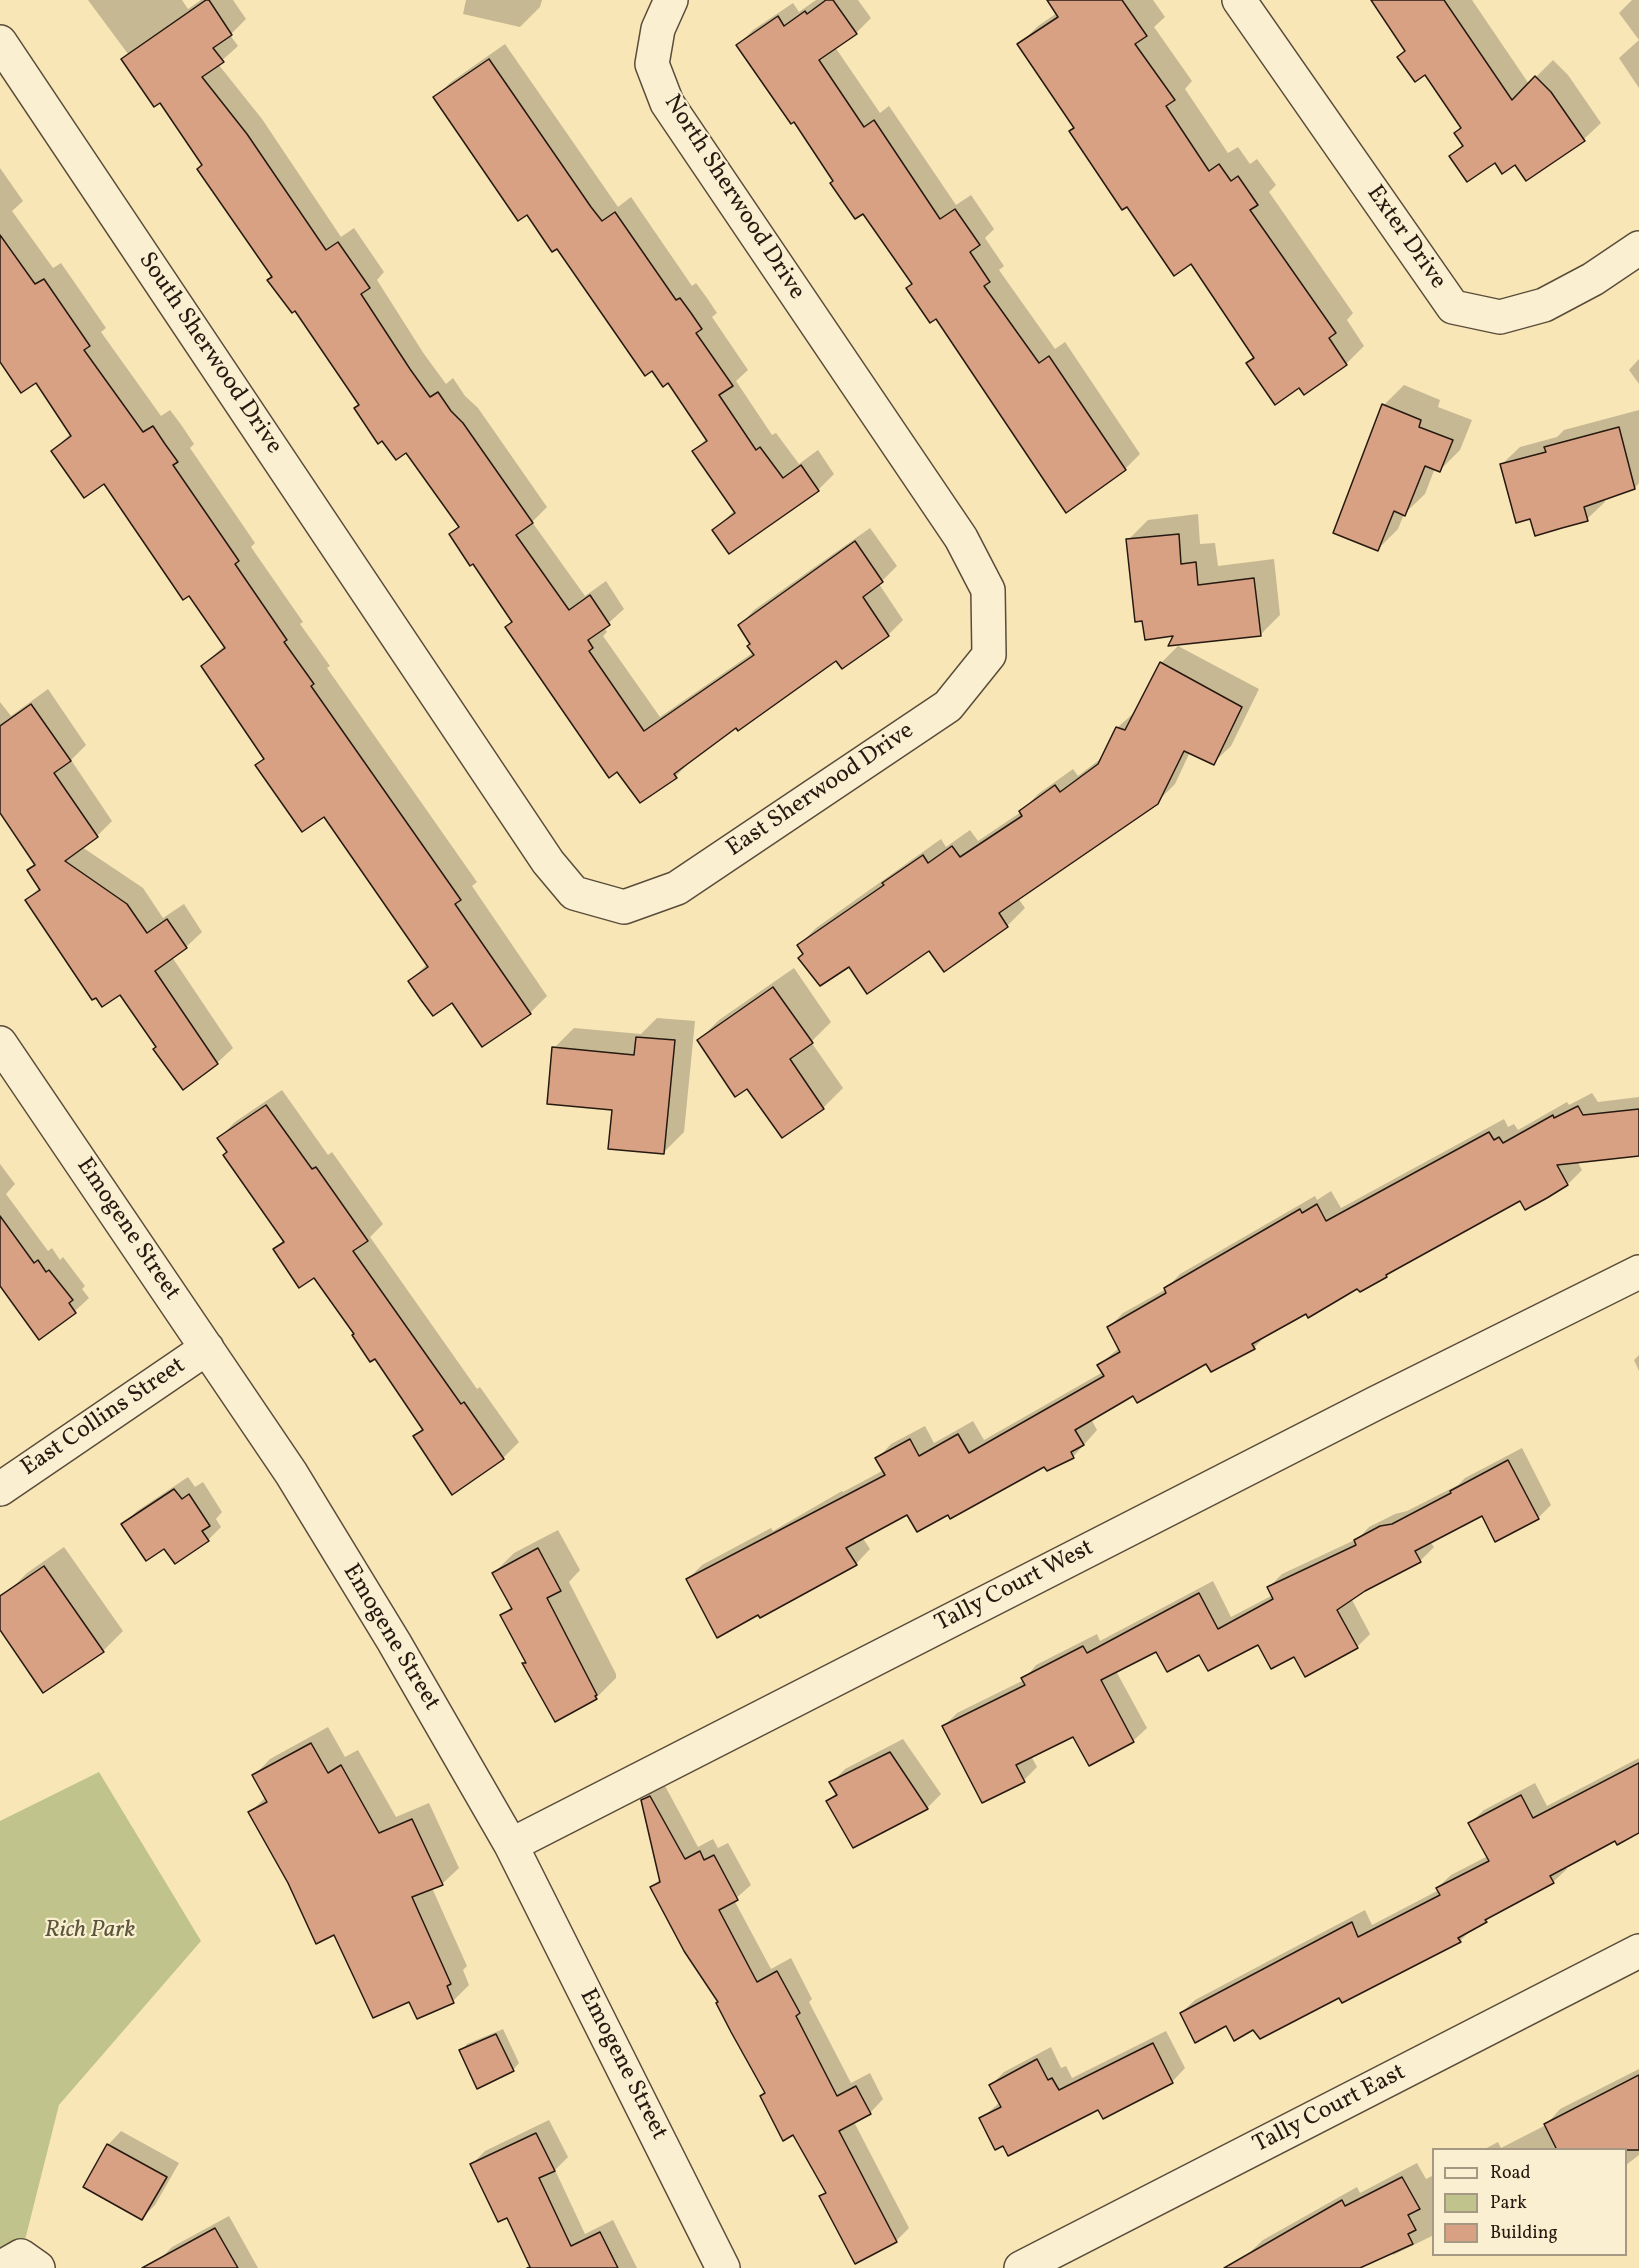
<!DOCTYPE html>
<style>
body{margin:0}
#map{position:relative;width:1639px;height:2268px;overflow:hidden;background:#f8e6b7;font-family:Vollkorn,serif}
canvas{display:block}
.legend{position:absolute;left:1432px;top:2148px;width:195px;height:108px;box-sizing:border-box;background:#faefd0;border:2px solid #a59983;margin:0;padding:8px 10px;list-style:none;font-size:18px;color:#251910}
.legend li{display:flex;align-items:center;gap:12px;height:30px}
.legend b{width:30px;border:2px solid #a59983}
</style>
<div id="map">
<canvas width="1639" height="2268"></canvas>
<ul class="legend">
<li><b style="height:8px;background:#faefd0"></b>Road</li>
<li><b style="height:16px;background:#c0c48c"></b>Park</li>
<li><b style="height:16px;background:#d9a183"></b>Building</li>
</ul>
</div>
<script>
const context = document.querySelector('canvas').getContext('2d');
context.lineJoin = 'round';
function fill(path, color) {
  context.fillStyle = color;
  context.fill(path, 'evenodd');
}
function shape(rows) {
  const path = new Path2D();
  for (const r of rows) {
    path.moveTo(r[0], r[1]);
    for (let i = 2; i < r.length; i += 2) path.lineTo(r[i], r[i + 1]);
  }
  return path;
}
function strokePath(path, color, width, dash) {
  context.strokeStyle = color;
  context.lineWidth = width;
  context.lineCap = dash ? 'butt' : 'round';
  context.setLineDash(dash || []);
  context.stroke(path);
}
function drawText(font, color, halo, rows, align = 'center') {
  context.font = font + ' Vollkorn,serif';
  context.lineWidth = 4.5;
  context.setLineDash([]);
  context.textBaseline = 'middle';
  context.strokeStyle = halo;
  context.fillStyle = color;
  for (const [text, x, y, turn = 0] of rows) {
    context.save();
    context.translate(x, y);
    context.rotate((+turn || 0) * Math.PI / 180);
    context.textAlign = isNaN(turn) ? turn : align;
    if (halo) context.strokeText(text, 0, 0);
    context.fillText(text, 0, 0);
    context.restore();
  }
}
fill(shape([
 [99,1772,201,1941,59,2105,21,2256,0,2268,0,1821]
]), '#c0c48c');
fill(shape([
 [88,0,182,0,188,9,201,0,233,0,246,19,230,35,238,46,218,64,262,119,341,237,354,228,384,272,377,280,424,354,446,384,453,378,465,396,478,408,547,507,532,522,585,596,606,581,624,609,604,627,607,632,603,636,660,717,754,652,752,643,740,625,754,610,870,528,897,566,879,584,903,620,888,635,837,659,736,726,691,761,676,776,513,621,474,562,451,534,459,526,406,451,383,439,273,276,203,164,161,101,123,59,128,54],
 [466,0,542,0,540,7,520,27,463,14],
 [816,0,858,0,871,18,856,33,835,47,880,113,889,106,956,205,971,195,994,229,985,238,1004,266,999,270,1055,349,1065,342,1140,454,1125,469,913,283,863,212,835,180,794,120,738,45,753,30,793,3,799,12],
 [1048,0,1153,0,1165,17,1154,27,1192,81,1185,89,1228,153,1238,147,1250,164,1257,159,1276,185,1269,192,1353,313,1347,320,1364,346,1346,364,1300,386,1248,363,1255,356,1191,262,1075,127,1019,45,1038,26,1057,13],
 [1373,0,1472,0,1529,84,1553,60,1568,75,1601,123,1584,139,1526,179,1516,163,1450,157,1463,144,1462,127,1425,73,1399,57,1406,50],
 [1639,0,1639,88,1619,58,1639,40,1619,13,1632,0],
 [505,44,618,207,631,197,692,286,696,283,707,298,717,313,712,317,748,370,736,381,772,435,776,433,799,464,818,450,834,474,818,490,714,530,735,510,694,451,707,438,668,381,558,246,527,213,435,97,451,82],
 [0,168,23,201,12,211,53,268,61,263,106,328,101,332,161,416,170,410,182,426,194,444,190,448,255,543,251,547,303,622,300,624,330,666,327,668,477,882,472,886,547,996,530,1013,452,1001,410,981,427,964,324,815,257,766,265,757,202,666,225,645,190,594,104,482,53,451,71,433,36,381,0,359],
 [1639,359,1639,384,1629,370],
 [1404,385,1440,400,1438,407,1472,420,1460,450,1440,470,1435,468,1425,494,1404,514,1398,529,1378,549,1384,405],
 [1639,410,1639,483,1635,488,1604,498,1605,502,1587,519,1531,517,1502,464,1520,447,1557,437,1564,430],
 [1198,514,1200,544,1215,543,1218,566,1274,559,1280,615,1260,635,1175,635,1143,620,1128,540,1148,520],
 [1178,646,1259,689,1231,746,1213,763,1190,752,1175,784,1157,802,1018,898,1025,908,1007,926,944,970,930,948,849,965,804,953,799,945,816,928,941,839,946,847,970,830,978,841,1021,812,1038,794,1073,769,1078,776,1103,757,1118,727,1136,711,1161,663],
 [48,689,86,745,71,760,112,821,97,836,82,847,143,888,163,918,184,904,202,932,186,947,172,957,233,1048,217,1063,158,1047,121,993,27,900,40,887,29,871,36,863,0,810,0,702,11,716],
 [794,968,831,1022,811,1042,843,1088,823,1108,747,1087,699,1040,719,1020],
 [657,1018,695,1021,684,1132,664,1152,613,1108,554,1048,574,1028,641,1034],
 [282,1090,328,1155,332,1152,383,1224,370,1237,477,1389,480,1387,519,1442,503,1458,415,1437,424,1428,375,1356,355,1334,314,1276,275,1249,284,1240,219,1138,235,1122],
 [1592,1093,1598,1102,1639,1097,1639,1154,1577,1161,1582,1170,1568,1184,1521,1199,1393,1269,1386,1276,1306,1312,1268,1333,1254,1348,1207,1362,1134,1394,1091,1419,1097,1430,1073,1457,1045,1465,948,1513,907,1512,862,1537,870,1549,856,1564,761,1616,688,1579,702,1565,771,1528,773,1531,842,1491,843,1492,884,1470,877,1459,891,1444,925,1426,934,1443,973,1421,984,1440,1103,1372,1099,1365,1119,1348,1109,1327,1123,1313,1166,1289,1180,1274,1315,1196,1317,1200,1331,1191,1341,1208,1504,1119,1508,1127,1514,1124,1518,1130,1567,1102,1569,1105],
 [0,1164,15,1184,6,1194,48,1251,52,1248,60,1260,63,1257,85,1286,82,1289,89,1298,75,1311,39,1338,0,1280],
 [1639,1355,1639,1371,1634,1360],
 [1522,1448,1551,1505,1538,1518,1482,1514,1430,1542,1434,1547,1420,1561,1351,1598,1370,1634,1357,1647,1295,1655,1259,1643,1200,1653,1157,1650,1116,1671,1147,1728,1133,1741,1074,1735,1031,1756,1037,1767,1024,1780,944,1726,957,1713,1024,1680,1036,1665,1097,1634,1100,1641,1213,1581,1231,1617,1273,1595,1269,1587,1282,1574,1359,1538,1369,1527,1395,1514,1407,1511,1458,1485,1465,1478],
 [188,1477,195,1487,203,1482,222,1512,216,1519,221,1527,208,1540,165,1547,123,1525,137,1511],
 [558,1530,580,1570,569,1582,616,1674,616,1678,596,1698,524,1663,526,1660,502,1616,512,1606,494,1573,514,1553],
 [64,1547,123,1631,103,1651,43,1691,0,1627,0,1608,7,1593,27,1573],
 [328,1727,345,1757,358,1750,396,1817,429,1803,459,1868,442,1884,432,1888,467,1966,463,1970,469,1985,453,2001,410,2000,335,1933,289,1882,249,1813,266,1797,254,1776,270,1759],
 [903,1739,941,1794,927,1808,853,1846,828,1801,837,1792,831,1783,845,1769],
 [1639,1758,1639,1832,1616,1839,1565,1866,1567,1869,1553,1882,1493,1914,1486,1921,1473,1928,1460,1941,1340,1996,1254,2028,1227,2024,1181,2013,1195,2000,1365,1910,1372,1925,1439,1890,1437,1888,1451,1875,1488,1856,1470,1823,1484,1810,1535,1783,1547,1806],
 [664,1784,698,1847,713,1839,718,1848,728,1843,751,1885,734,1900,771,1969,791,1958,812,1999,809,2002,851,2083,870,2073,883,2099,870,2113,854,2122,909,2228,896,2241,821,2196,827,2191,794,2133,762,2096,766,2091,720,2002,652,1887,661,1878,643,1800,656,1787],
 [503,2029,519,2063,513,2070,461,2051,467,2044],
 [1166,2031,1185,2068,1172,2082,1003,2144,981,2119,1000,2102,991,2085,1004,2072,1051,2047,1061,2068,1066,2066,1072,2078],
 [1639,2069,1639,2155,1626,2165,1626,2150,1483,2150,1498,2142,1501,2148,1546,2125,1560,2109],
 [549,2120,568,2157,555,2170,585,2234,613,2220,637,2268,532,2268,508,2216,472,2164,485,2151],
 [121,2131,179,2163,155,2205,142,2218,108,2145],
 [1417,2163,1426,2179,1434,2175,1434,2235,1393,2255,1392,2252,1333,2268,1228,2268,1248,2254,1263,2240,1357,2187,1360,2193],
 [229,2216,258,2268,164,2268,159,2260,172,2247]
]), '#0003');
const building = shape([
 [206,0,209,0,232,35,213,48,224,62,202,77,247,134,326,250,338,242,370,288,361,294,410,369,430,397,438,392,451,411,463,423,533,523,516,535,569,610,590,595,610,625,588,640,593,648,589,651,644,731,754,655,747,646,750,644,738,625,855,541,883,582,863,597,889,636,842,669,836,661,738,731,736,728,674,774,677,778,640,803,617,772,609,778,505,627,512,622,473,564,470,566,449,534,459,527,406,453,396,460,382,441,378,444,354,408,359,405,295,311,292,313,267,280,272,277,197,169,202,165,160,103,154,107,121,59,206,0],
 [826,0,833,0,857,34,819,60,864,127,874,120,940,219,955,209,980,245,970,252,990,282,984,286,1039,363,1049,356,1126,470,1066,513,936,319,930,323,906,288,912,284,863,214,855,219,830,183,833,181,794,122,791,124,736,45,778,16,784,26,805,11,807,14,826,0],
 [1047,0,1122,0,1147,36,1135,44,1175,100,1166,106,1209,171,1219,164,1231,181,1238,176,1258,205,1250,210,1336,333,1329,338,1347,365,1304,395,1299,388,1275,405,1246,363,1254,358,1191,264,1174,276,1127,207,1122,210,1069,131,1074,128,1017,44,1058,17,1047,0],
 [1371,0,1444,0,1512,100,1535,76,1551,92,1585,141,1526,181,1515,165,1502,174,1495,163,1467,182,1449,156,1463,146,1454,133,1461,128,1425,75,1415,82,1397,57,1405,51,1371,0],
 [489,59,591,207,602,221,615,212,676,300,680,298,691,313,702,329,696,333,733,386,719,395,756,450,760,447,783,478,801,465,819,491,729,554,712,530,735,513,692,451,707,441,668,383,663,387,652,371,645,376,557,249,552,252,527,215,518,221,433,97,489,59],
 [0,235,35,284,44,279,90,346,84,350,143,432,153,426,165,444,178,462,173,465,239,561,235,564,287,640,284,642,314,684,311,686,461,900,455,904,531,1014,482,1047,452,1003,433,1016,421,1000,408,981,428,967,324,817,302,832,255,765,264,759,201,666,225,648,189,596,183,600,104,484,84,498,51,451,71,436,36,383,21,393,0,362,0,235],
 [1382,404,1421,420,1419,427,1453,440,1440,472,1425,466,1405,516,1394,511,1378,551,1333,533,1382,404],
 [1619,427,1635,489,1584,507,1588,521,1562,528,1535,536,1530,519,1516,523,1500,464,1546,452,1544,447,1619,427],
 [1179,534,1181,564,1196,562,1198,585,1254,578,1261,636,1168,646,1173,636,1145,640,1142,621,1135,622,1126,539,1179,534],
 [1160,662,1242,707,1214,765,1184,751,1158,804,999,913,1008,927,944,972,929,951,867,994,849,967,820,986,798,958,803,954,797,945,884,885,882,883,923,855,928,863,952,846,960,857,1022,816,1019,811,1055,785,1060,792,1098,764,1116,727,1125,730,1160,662],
 [31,704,71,761,54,773,98,837,65,861,127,904,147,933,167,919,187,948,155,971,218,1064,183,1090,153,1049,156,1047,120,995,102,1007,96,998,92,1000,25,900,40,890,27,870,35,865,0,813,0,726,31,704],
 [773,987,813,1043,790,1059,824,1109,782,1138,747,1089,735,1097,697,1040,773,987],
 [636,1037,675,1040,664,1154,608,1149,612,1110,547,1104,552,1047,634,1055,636,1037],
 [266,1105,312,1169,316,1167,368,1241,353,1251,461,1404,464,1402,504,1459,452,1495,413,1436,423,1430,375,1359,370,1362,352,1335,354,1334,314,1278,299,1288,273,1249,284,1242,223,1155,227,1152,217,1138,266,1105],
 [1578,1106,1583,1115,1639,1109,1639,1156,1557,1165,1568,1185,1547,1198,1525,1210,1520,1201,1386,1275,1387,1277,1360,1292,1357,1289,1308,1318,1306,1314,1252,1344,1255,1349,1211,1372,1206,1364,1137,1403,1133,1396,1075,1430,1084,1445,1071,1452,1074,1458,1047,1471,1044,1467,950,1519,948,1515,917,1532,907,1515,846,1548,857,1565,760,1618,758,1615,717,1638,686,1579,885,1475,875,1458,910,1439,919,1456,958,1434,969,1453,1104,1376,1097,1365,1120,1352,1107,1327,1166,1293,1164,1288,1300,1209,1302,1213,1317,1204,1326,1221,1489,1132,1494,1140,1499,1137,1503,1143,1553,1115,1554,1118,1578,1106],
 [0,1216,34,1263,38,1260,46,1272,49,1270,73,1300,69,1303,76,1313,39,1340,0,1286,0,1216],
 [1508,1460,1539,1519,1495,1542,1482,1516,1415,1551,1421,1562,1365,1591,1337,1610,1358,1648,1305,1677,1294,1657,1271,1669,1258,1645,1208,1671,1199,1655,1167,1672,1156,1652,1101,1680,1134,1742,1089,1766,1073,1737,1016,1765,1025,1782,982,1803,942,1726,1025,1685,1021,1678,1083,1646,1087,1653,1199,1593,1218,1629,1273,1599,1267,1587,1356,1545,1354,1540,1380,1526,1392,1524,1451,1493,1450,1491,1508,1460],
 [174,1489,182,1499,189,1494,210,1526,202,1531,209,1541,175,1564,164,1549,146,1561,121,1524,174,1489],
 [538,1548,561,1591,547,1598,597,1695,595,1696,597,1699,555,1722,522,1663,526,1663,500,1615,512,1609,492,1573,538,1548],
 [44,1566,104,1652,43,1693,0,1630,0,1596,44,1566],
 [311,1743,328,1773,341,1765,379,1833,412,1819,443,1885,412,1897,451,1984,447,1986,454,2003,417,2019,409,2002,373,2018,334,1935,316,1944,288,1883,248,1812,267,1802,252,1775,311,1743],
 [890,1752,928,1809,853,1848,826,1801,837,1795,829,1782,890,1752],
 [1639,1763,1639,1833,1617,1845,1615,1841,1550,1876,1554,1883,1485,1920,1487,1922,1458,1938,1461,1942,1342,2003,1339,1998,1260,2039,1253,2030,1234,2041,1226,2026,1195,2043,1180,2013,1352,1922,1358,1937,1440,1895,1436,1888,1489,1861,1468,1823,1521,1795,1533,1818,1639,1763],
 [650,1796,685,1859,700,1851,704,1860,714,1855,738,1900,719,1910,757,1982,777,1971,800,2013,796,2016,837,2096,856,2086,871,2114,839,2131,897,2242,855,2264,819,2196,826,2193,793,2135,783,2141,760,2096,765,2093,731,2032,716,2003,718,2002,684,1951,650,1887,660,1882,641,1800,650,1796],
 [496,2034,514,2071,477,2089,459,2050,496,2034],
 [1153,2043,1173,2083,1103,2119,1098,2110,1008,2156,1003,2146,995,2150,979,2118,1001,2107,989,2085,1037,2059,1048,2080,1052,2078,1059,2090,1153,2043],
 [1639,2075,1639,2150,1557,2150,1544,2124,1639,2075],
 [536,2133,555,2171,539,2178,571,2246,600,2232,618,2268,527,2268,530,2267,507,2218,498,2222,470,2164,536,2133],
 [107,2144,167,2177,142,2220,83,2187,107,2144],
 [1402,2177,1420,2209,1408,2215,1416,2230,1408,2234,1413,2244,1360,2268,1224,2268,1342,2200,1345,2206,1402,2177],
 [215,2228,238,2268,142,2268,215,2228]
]);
fill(building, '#d9a183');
strokePath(building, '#251910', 1.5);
const minor = shape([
 [1239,0,1453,307,1500,317,1544,305,1593,279,1639,248],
 [0,42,548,862,574,893,624,907,677,888,948,706,989,655,988,590,961,538,667,103,652,64,658,29,671,0],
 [0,1043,291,1473,394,1642,511,1845,723,2268],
 [0,1489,207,1348],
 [511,1845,1376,1403,1639,1272],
 [0,2268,21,2256,38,2268],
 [1021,2268,1639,1951]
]);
strokePath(minor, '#5a4c3a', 36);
strokePath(minor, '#faefd0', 33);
drawText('24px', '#251910', '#faefd0', [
 ["North Sherwood Drive",733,198,57],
 ["Exter Drive",1405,238,55],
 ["South Sherwood Drive",209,354,56],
 ["East Sherwood Drive",821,791,-34],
 ["Emogene Street",127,1230,56],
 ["East Collins Street",104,1418,-34],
 ["Tally Court West",1015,1587,-27],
 ["Emogene Street",390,1638,59],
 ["Emogene Street",622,2065,63],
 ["Tally Court East",1330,2110,-27]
]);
drawText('italic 24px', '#5b553b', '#faefd0', [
 ["Rich Park",90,1932]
]);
</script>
